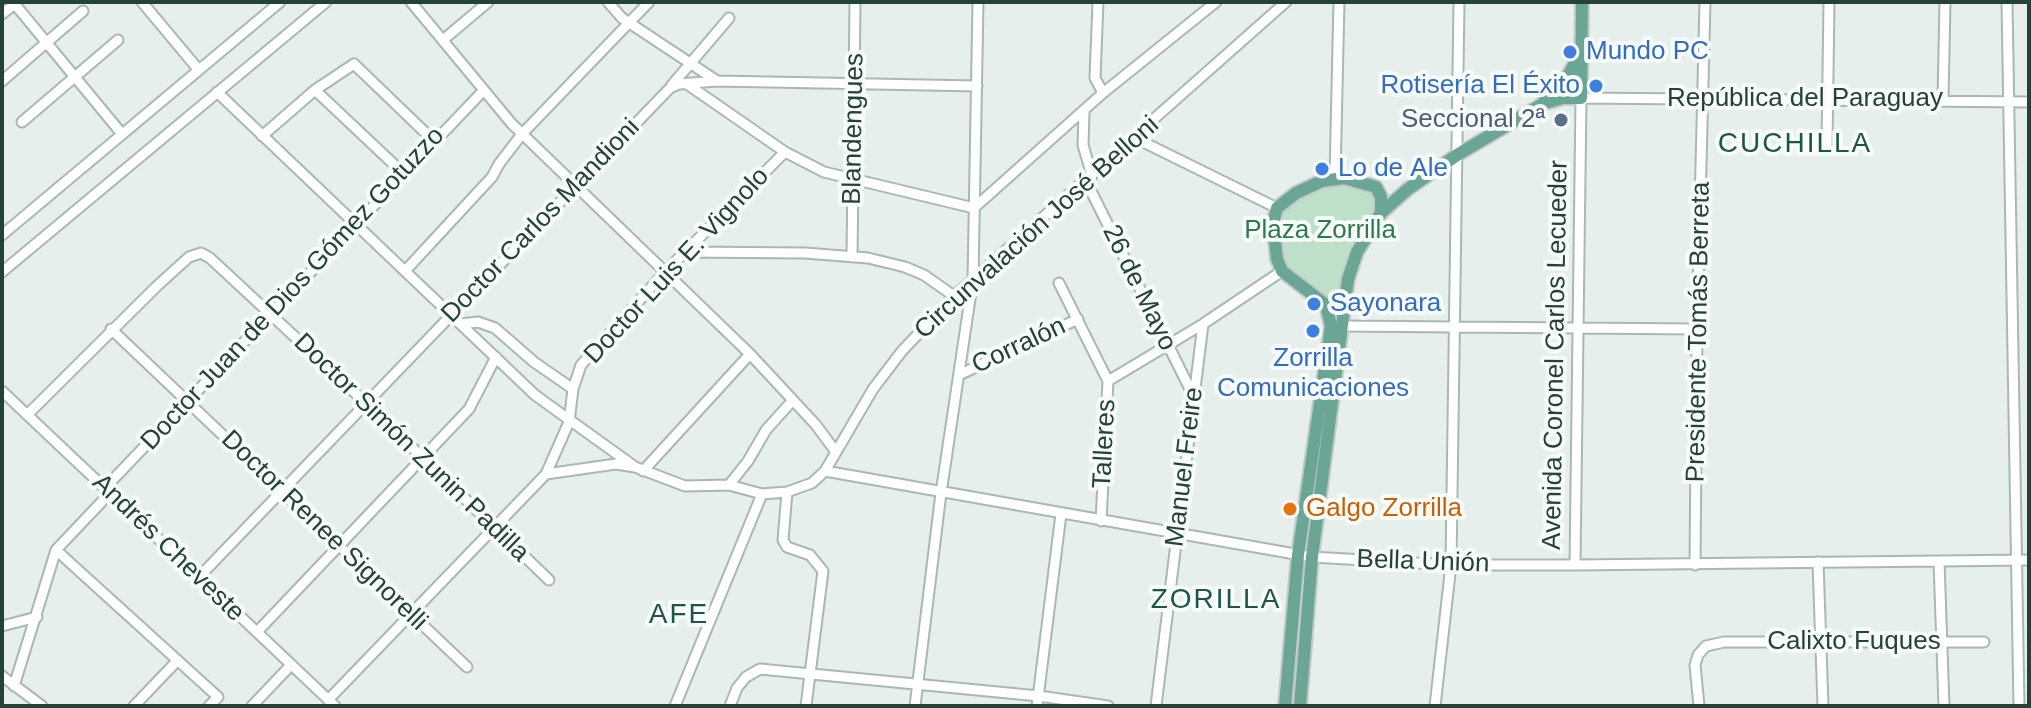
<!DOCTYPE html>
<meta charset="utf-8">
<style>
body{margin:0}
#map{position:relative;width:2031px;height:708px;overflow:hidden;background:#e6efeb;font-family:Arial,sans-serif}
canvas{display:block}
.frame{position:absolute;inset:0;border:4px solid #24423a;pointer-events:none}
</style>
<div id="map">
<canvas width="2031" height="708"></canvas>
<div class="frame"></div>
</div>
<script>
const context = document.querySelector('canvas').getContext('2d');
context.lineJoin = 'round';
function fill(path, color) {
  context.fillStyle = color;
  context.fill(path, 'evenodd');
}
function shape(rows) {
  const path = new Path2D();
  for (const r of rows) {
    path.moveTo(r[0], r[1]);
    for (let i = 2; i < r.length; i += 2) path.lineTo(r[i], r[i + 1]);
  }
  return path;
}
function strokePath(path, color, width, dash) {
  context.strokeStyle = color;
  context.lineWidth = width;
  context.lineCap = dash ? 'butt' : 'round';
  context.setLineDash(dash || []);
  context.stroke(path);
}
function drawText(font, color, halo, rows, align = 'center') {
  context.font = font + ' Arial,sans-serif';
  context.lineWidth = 8;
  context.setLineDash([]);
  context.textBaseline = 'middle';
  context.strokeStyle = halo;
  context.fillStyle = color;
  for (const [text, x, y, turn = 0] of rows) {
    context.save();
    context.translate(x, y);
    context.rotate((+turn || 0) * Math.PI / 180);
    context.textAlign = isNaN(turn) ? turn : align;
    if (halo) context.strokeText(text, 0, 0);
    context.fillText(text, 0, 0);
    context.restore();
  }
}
fill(shape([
 [1337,182,1370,191,1377,198,1377,213,1337,304,1289,271,1281,247,1279,218,1287,204]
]), '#bfe0c8');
const minor = shape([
 [13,2,122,134],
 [142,2,198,69],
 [411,2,512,124,750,354,816,425,836,452],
 [608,2,622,18,717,81],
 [1098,2,1095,78,1103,93],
 [2007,2,2019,706],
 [2,14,15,4],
 [443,40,488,2],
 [2,81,83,11],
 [687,84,785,152],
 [672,85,729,18],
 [315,90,403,173],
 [217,92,535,395,635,467],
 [1943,100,1945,2],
 [1084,112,1083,145,1092,176],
 [22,122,118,40],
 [262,136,315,90,354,64,434,141],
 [1135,138,1277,208],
 [1827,146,1829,2],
 [1335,177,1339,2],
 [1086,181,1193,395],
 [974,208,1103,93,1216,2],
 [2,235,280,2],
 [687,252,805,253,868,258,905,267,924,275,954,296],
 [852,257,855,2],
 [405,271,492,177,499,164,522,134,649,2],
 [2,272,326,2],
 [1059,283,1108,381,1101,521],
 [461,324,478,322,495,328,534,362,573,389],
 [1338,326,1697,329],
 [111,329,467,667],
 [961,374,1078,319],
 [1108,381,1203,324,1282,271],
 [2,391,335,706],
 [27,415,157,286,189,257,201,253,210,258,366,403,549,580],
 [643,471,750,354],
 [825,471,1312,557,1451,565,1575,565,2029,560],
 [546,474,616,464,635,467,685,486,729,485,762,494],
 [729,485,748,461,766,430,793,400],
 [105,488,483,91],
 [787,492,783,540,787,547,810,555,823,571,806,706],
 [56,550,218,697,209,706],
 [1939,561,1944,706],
 [1818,562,1823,706],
 [1575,565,1581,98,2029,102],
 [1695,565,1697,329,1705,2],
 [199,577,670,88,679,84,717,81,977,86],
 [2,626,37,617],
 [257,632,469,409,496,357],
 [2,676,42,706],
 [14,686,56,550,110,493],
 [328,700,546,474,569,422,573,389,581,365,665,272,785,152,824,172,974,208],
 [134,706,177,661],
 [252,706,291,665],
 [675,706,762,494,787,492,812,483,825,471,873,389,902,351,954,296,1286,2],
 [730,706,737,688,746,677,760,669,1039,696,1108,706],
 [915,706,941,493,973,279,978,2],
 [1037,706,1061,514],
 [1156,706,1203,324],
 [1435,706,1451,565,1459,2],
 [1699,706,1695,665,1698,655,1706,646,1724,642,1984,642]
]);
const major = shape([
 [1545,103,1563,98,1581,98,1582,2],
 [1334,307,1326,305,1282,271,1277,259,1273,223,1277,208,1296,193,1322,181,1344,178,1376,187,1381,197,1381,213],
 [1285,706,1298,555,1331,326,1326,305],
 [1300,706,1312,557,1348,279,1357,252,1381,213,1408,189,1457,155,1541,105,1564,83,1581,52]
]);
strokePath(minor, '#a8b8b2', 13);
strokePath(major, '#c2cac8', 16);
strokePath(minor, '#fff', 9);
strokePath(major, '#6aa596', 12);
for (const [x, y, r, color] of [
 [1570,52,8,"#3f7fe0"],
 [1596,86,8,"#3f7fe0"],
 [1561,120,8,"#5c6f8a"],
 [1322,169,8,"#3f7fe0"],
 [1314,304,8,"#3f7fe0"],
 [1313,331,8,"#3f7fe0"],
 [1290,509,8,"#e8710a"]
]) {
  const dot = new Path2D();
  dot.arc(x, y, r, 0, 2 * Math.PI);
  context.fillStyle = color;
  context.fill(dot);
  strokePath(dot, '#f7fbf9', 3);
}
drawText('26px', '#366cbe', '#f7fbf9', [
 ["Mundo PC",1586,52],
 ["Rotisería El Éxito",1580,86,"right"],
 ["Lo de Ale",1338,169],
 ["Sayonara",1330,304],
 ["Zorrilla",1313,359,"center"],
 ["Comunicaciones",1313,389,"center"]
], 'left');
drawText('26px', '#24423a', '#f7fbf9', [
 ["República del Paraguay",1805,99],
 ["Blandengues",854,129,-89],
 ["Doctor Carlos Mandioni",541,221,-46],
 ["Circunvalación José Belloni",1037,228,-42],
 ["Doctor Luis E. Vignolo",677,266,-47],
 ["26 de Mayo",1139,288,64],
 ["Doctor Juan de Dios Gómez Gotuzzo",293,289,-47],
 ["Presidente Tomás Berreta",1699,332,-89],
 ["Corralón",1019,346,-25],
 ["Avenida Coronel Carlos Lecueder",1556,355,-89],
 ["Talleres",1105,444,-87],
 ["Doctor Simón Zunin Padilla",411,448,44],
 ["Manuel Freire",1185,467,-83],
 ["Doctor Renee Signorelli",324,531,44],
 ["Andrés Cheveste",168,548,44],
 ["Bella Unión",1423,562,2],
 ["Calixto Fuques",1854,642]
]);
drawText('26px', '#4e5e75', '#f7fbf9', [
 ["Seccional 2ª",1545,120]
], 'right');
drawText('26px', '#2d7a4b', '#f7fbf9', [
 ["Plaza Zorrilla",1320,231]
]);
drawText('26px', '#c56008', '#f7fbf9', [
 ["Galgo Zorrilla",1306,509]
], 'left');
context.letterSpacing = '2px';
drawText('28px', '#1f5548', '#f7fbf9', [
 ["CUCHILLA",1795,144],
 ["ZORILLA",1216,600],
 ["AFE",679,615]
]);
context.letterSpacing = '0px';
</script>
